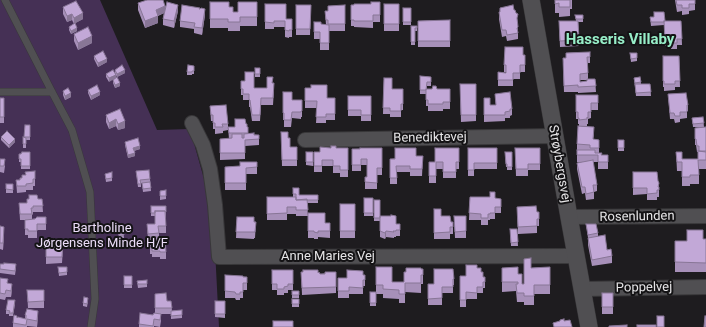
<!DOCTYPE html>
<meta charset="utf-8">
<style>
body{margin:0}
canvas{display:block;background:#1e1c1f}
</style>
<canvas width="706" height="327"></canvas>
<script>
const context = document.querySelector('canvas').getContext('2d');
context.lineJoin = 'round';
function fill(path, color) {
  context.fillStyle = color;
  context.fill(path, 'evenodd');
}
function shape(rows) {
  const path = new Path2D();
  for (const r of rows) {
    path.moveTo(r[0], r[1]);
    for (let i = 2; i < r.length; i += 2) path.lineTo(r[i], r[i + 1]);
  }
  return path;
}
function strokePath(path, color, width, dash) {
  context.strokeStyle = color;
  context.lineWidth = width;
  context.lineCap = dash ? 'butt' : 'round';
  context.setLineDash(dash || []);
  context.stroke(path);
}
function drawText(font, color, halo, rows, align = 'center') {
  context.font = font + ' Roboto,sans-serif';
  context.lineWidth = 4;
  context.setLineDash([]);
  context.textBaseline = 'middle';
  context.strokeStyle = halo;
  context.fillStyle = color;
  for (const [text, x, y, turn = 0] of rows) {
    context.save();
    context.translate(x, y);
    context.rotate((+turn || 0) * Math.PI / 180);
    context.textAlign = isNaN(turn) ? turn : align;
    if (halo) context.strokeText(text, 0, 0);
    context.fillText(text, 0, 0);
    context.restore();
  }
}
fill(shape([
 [0,0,100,0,157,130,190,129,213,211,219,327,0,327]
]), '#453055');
const service = shape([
 [5,0,52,92,72,130,90,192,95,299,91,327],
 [0,92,52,92]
]);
const minor = shape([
 [192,123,203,145,210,169,215,205,219,257,576,256],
 [305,140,554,136],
 [569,217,706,216],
 [582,289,706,287]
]);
const tertiary = shape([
 [531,0,569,217,589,327]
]);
strokePath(service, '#39383a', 8);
strokePath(minor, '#39383a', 16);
strokePath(tertiary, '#39383a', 18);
strokePath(service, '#504f52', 7);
strokePath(minor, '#504f52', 14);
strokePath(tertiary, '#504f52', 17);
fill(shape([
 [555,0,572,0,572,9,570,9,570,16,559,17,559,13,555,13],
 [675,0,695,0,695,10,689,11,689,14,682,15,682,11,677,12],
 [210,2,229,7,233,12,238,12,257,2,257,26,240,26,240,31,228,31,228,28,210,28],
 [380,2,380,22,373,22,373,28,354,27,354,26,351,26,351,5,371,4],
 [138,3,165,6,178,11,174,28,163,25,163,19,164,13,158,16,158,23,145,28,138,10],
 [265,4,286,19,292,19,292,37,289,37,289,38,285,37,285,27,274,27,274,29,265,29],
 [384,4,399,4,399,31,384,31],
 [296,5,311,5,310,35,296,35],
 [345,5,345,31,329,31,329,50,320,50,320,39,314,39,314,22,321,24,326,25,325,11,328,11],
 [63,7,83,19,75,23,77,31,71,34,69,30,69,27,74,24,72,20,67,22,63,14],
 [403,8,411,8,411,25,403,25],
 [500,8,514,10,517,21,518,34,518,39,507,41,506,36,502,37,499,19],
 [200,9,205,15,202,35,194,33,194,29,180,27,180,21],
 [575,15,583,15,583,22,578,22,579,46,560,47,559,21,576,21],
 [650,17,665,21,681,21,682,45,677,45,677,49,671,49,671,46,665,46,664,25,651,26],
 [450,20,450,47,418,47,418,21],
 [411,26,417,26,417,31,415,31,415,45,411,45],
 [74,34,92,43,78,50,74,41],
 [590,52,590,63,588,63,588,79,595,79,596,92,578,93,578,92,564,92,563,64,566,58,566,53],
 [580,80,587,80,587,81,580,82],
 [630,53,637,53,637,61,631,62],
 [523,55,525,55,525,72,520,72,520,79,513,79,513,86,498,86,498,72,506,73,506,72,504,72,504,65],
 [94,56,107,62,98,67,94,59],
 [663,56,679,56,680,87,675,87,675,90,664,91,664,87,663,87],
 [255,68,260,68,260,77,255,77],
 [194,69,194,74,192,74,192,75,187,75,187,72],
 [113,70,109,82,106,77,106,74],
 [115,70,125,73,117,77,115,73],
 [420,76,431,77,431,86,427,86,427,89,450,89,450,109,443,109,443,111,428,111,428,106,426,106,426,94,420,94],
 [640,77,641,84,650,84,651,96,636,96,635,86,635,87,634,78],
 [384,78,392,89,403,89,403,110,401,110,401,117,390,117,390,114,383,114],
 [113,80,120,86,115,88,113,83],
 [241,81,245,81,254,88,267,88,272,83,274,89,273,105,261,105,260,121,252,121,250,107,249,107,249,100,243,100,243,95,241,95],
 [460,84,476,84,476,121,461,122],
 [305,88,327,98,335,98,335,120,326,120,326,123,316,123,317,108,305,108],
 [88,90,100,95,91,100,88,93],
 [63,91,71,97,65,100,63,95],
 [283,92,292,100,302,100,302,117,301,117,301,119,292,118,291,127,284,127,284,120,283,120],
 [495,94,512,109,512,115,510,116,510,118,505,118,505,121,484,122,484,98,490,105,496,105],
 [668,94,688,105,688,111,687,111,687,118,680,119,680,122,675,123,674,119,670,119],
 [576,95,598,95,598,110,591,110,591,118,588,119,588,124,587,124,587,126,579,126,579,124,578,124,578,119,576,119],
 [348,96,371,96,371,121,361,121,361,116,348,116],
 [0,98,4,98,4,123,0,123],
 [210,106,228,124,228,130,223,131,223,133,215,134,215,129,213,129,213,121,211,121],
 [120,109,125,128,118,130,116,126,109,129,106,122,106,115],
 [703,117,704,127,693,127,692,118],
 [246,124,247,127,248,127,248,134,259,135,259,145,245,146,245,159,220,160,220,139,229,139,228,127,235,127],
 [25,125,30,125,30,140,26,140,26,148,23,148,23,137,24,138],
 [706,127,706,169,699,169,699,184,690,184,690,186,682,186,682,171,677,171,676,152,682,159,698,159,698,152,697,152,696,145,695,145,695,128],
 [281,132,288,138,290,147,297,147,297,166,282,166],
 [594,134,593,139,599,140,599,153,601,155,608,155,608,169,598,169,598,162,593,162,597,185,597,191,594,192,594,199,586,200,585,193,582,194,577,169,577,163,583,162,577,162,577,144],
 [1,137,15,142,9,148,1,140],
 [618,140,624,140,624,151,618,151],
 [125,142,140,149,134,151,135,156,128,158,125,145],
 [336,148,348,148,348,177,340,177,340,173,333,173,333,166,322,166,322,172,314,172,314,152,320,152],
 [382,148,382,175,377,175,377,189,365,189,365,177,367,177,367,165,361,165,361,171,352,171,352,149],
 [459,148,459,169,456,169,456,178,443,178,443,169,436,169,436,183,429,183,429,162,435,162],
 [468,148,497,148,497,169,474,169,474,176,468,176],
 [515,148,540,148,540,170,528,170,528,176,516,176],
 [30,152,30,169,21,169,21,162,19,162,19,154],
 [306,152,313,152,313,166,306,165],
 [505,152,512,152,512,170,507,170,507,167,506,167],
 [416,156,423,156,422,176,410,176,410,172,397,172,397,184,390,184,390,159],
 [0,159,5,166,4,173,0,172],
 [257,162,257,174,246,174,246,190,225,190,225,167,240,166],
 [136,171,150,179,151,191,143,192,142,183,141,183,141,187,138,187],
 [633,172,658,181,659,183,659,197,657,197,657,200,647,200,647,194,633,195],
 [105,174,112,178,112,181,106,182],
 [35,179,35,186,33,186,33,190,26,190,26,192,17,193,16,180],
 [6,184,13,184,13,193,6,193],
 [293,188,299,195,318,195,318,203,307,203,308,216,296,216,296,214,287,214,287,220,267,220,267,197,293,197],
 [166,190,166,199,160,200,160,191],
 [470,197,501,199,501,213,495,213,495,219,490,219,490,220,488,220,488,225,481,225,481,220,469,220],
 [364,198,373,198,373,216,364,216],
 [38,199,42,199,43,212,33,212,33,214,32,215,32,219,46,217,46,230,37,230,37,238,28,238,28,235,25,235,25,220,20,220,19,203,27,203],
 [374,200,380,216,396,224,400,224,400,236,396,236,396,237,394,237,394,238,386,237,385,239,380,237,380,221,374,221],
 [340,204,355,204,355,238,340,238],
 [151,206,166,206,166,233,159,233,159,237,166,252,166,259,160,259,160,257,152,257,152,254,150,254,150,240,148,240,147,224,155,224,155,216,151,216],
 [517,207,537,212,539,212,539,226,537,226,537,233,518,234],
 [434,209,441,216,451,222,453,222,453,234,450,234,450,239,434,239],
 [308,213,325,223,330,223,330,238,318,237,318,239,314,239,314,238,308,238],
 [454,216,466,216,466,238,455,238],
 [237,217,256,222,255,238,254,238,254,239,236,238],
 [586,224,598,233,598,236,612,256,612,263,592,266,588,245,588,238,591,238,588,238],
 [0,226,4,233,3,250,0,249],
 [118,228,123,228,124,238,119,239],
 [510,229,517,229,518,246,511,246],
 [706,239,706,272,675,272,675,241,687,241],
 [46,248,63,248,62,263,46,264],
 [0,264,16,268,15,275,0,273],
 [58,267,67,267,67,275,59,276],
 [376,267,392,282,404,282,406,272,423,269,423,284,421,284,421,293,405,292,405,303,399,303,399,299,383,298,383,294,376,294],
 [550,267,550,294,534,294,534,305,524,305,524,302,517,302,516,291,502,292,502,268,518,274,522,284,524,284,531,268],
 [477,268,481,272,483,277,485,277,485,288,483,288,483,293,477,293,477,299,466,299,466,307,460,307,460,276,466,276],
 [272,270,293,270,293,290,288,290,288,293,284,293,284,295,277,295,277,290,272,290],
 [301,272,318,273,320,274,336,272,336,293,302,295],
 [225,275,247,277,247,290,243,290,243,298,240,298,240,300,236,300,235,298,225,298],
 [363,275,365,275,365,286,363,286,363,294,349,294,349,298,338,298,338,278,347,278],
 [124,276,132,276,132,288,124,288],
 [0,278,8,283,12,290,11,297,6,297,5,300,0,299],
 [454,279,454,285,453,285,453,293,442,293,442,305,428,305,428,284,434,284],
 [147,280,147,287,138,288,137,281],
 [27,290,44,290,44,308,28,308],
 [292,291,299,291,299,298,292,298],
 [370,292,376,292,376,306,370,306],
 [602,293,613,293,613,314,602,314],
 [155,294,167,301,171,301,172,311,182,310,182,318,171,319,171,314,160,314,161,321,160,327,154,326,154,327,139,327,139,324,155,313],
 [292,299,299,299,299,307,292,307],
 [88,301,87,307,83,306,83,303],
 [215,301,225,301,225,318,215,317],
 [15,304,13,316,9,316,9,314,6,314,6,310],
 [25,315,38,317,37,327,27,326,27,327,13,327,13,323,17,317,25,319]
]), '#a790b9');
fill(shape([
 [178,5,178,11,174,28,174,21],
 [165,6,165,13,156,16,156,10],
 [205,9,205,15,202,35,202,28],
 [83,13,83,19,74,24,74,18],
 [72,14,72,20,67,22,67,16],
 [158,16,158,23,145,28,145,21],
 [77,28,77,31,71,34,71,31],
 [92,36,92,43,78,50,78,43],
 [107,59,107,62,98,67,98,63],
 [125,70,125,73,117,77,117,74],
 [116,75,116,78,109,82,109,78],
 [120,83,120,86,115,88,115,85],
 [100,92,100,95,91,100,91,96],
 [71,93,71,97,65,100,65,96],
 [116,119,116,126,109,129,109,123],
 [125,121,125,128,118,130,118,124],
 [15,139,15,142,9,148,9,145],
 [140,146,140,149,133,151,133,148],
 [135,153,135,156,128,158,128,155],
 [4,227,4,233,3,250,3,243],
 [386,231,386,237,385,239,385,233],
 [12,284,12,290,11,297,11,291],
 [38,311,38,317,37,327,37,321]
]), '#887696');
const building = shape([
 [147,0,163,0,165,6,156,10,158,16,145,21,138,3,147,0],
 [555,0,570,0,570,7,559,7,559,3,555,4,555,0],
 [676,0,695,0,695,4,689,4,689,8,682,8,682,5,677,5,676,0],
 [76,1,83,13,74,18,72,14,67,16,63,7,76,1],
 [167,2,178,5,174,21,163,19,167,2],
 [210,2,229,2,229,7,233,7,233,12,238,12,238,2,257,2,257,17,240,17,240,22,228,22,228,19,210,19,210,2],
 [371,2,380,2,380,15,373,15,373,21,354,21,354,20,351,20,351,5,354,5,354,4,371,4,371,2],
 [265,4,286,4,286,19,292,19,292,30,289,30,289,31,285,30,285,21,274,21,274,23,265,22,265,4],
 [384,4,399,4,399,24,384,24,384,4],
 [182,5,200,8,199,9,200,9,201,8,205,9,202,28,194,27,195,23,180,21,182,5],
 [296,5,311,5,310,29,296,29,296,5],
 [345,5,345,24,328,24,328,20,326,20,325,11,328,11,328,6,345,5],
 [513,5,514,10,515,10,516,13,518,14,517,18,518,27,517,28,518,33,507,35,506,30,502,30,499,12,500,12,500,8,513,5],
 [403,8,411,8,411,22,403,22,403,8],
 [654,12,664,12,665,21,664,21,664,22,651,22,650,17,654,17,654,12],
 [575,15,583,15,583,19,576,19,575,15],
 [450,20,450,41,418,41,418,21,450,20],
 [559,21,578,21,579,40,560,41,559,21],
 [664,21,681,21,682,39,677,39,677,43,671,43,671,39,665,40,664,21],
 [314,22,321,22,321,24,329,25,329,43,320,43,320,32,314,32,314,22],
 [75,23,77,28,71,31,69,27,75,23],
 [411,26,417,26,417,28,415,28,415,42,411,42,411,26],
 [88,27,92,36,78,43,74,34,88,27],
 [505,47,523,47,523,55,525,55,525,65,520,65,520,73,513,73,513,80,498,80,498,72,506,73,506,65,504,65,505,47],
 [103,51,107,59,98,63,94,56,103,51],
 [590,52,590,57,587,57,588,73,580,74,580,82,587,81,587,79,595,79,596,86,578,87,578,85,564,86,563,58,566,58,566,53,590,52],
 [630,53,637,53,637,58,631,59,630,53],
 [663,56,679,56,680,81,675,81,675,84,664,84,664,81,663,81,663,56],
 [122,65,125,70,117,74,115,70,122,65],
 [188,65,194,66,194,71,192,71,192,72,187,72,188,65],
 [255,68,260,68,260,74,255,74,255,68],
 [113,70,116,75,109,78,106,74,113,70],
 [245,72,254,72,254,88,267,88,267,77,273,77,272,83,274,83,273,98,261,98,260,115,252,115,250,100,249,100,249,94,243,94,243,89,241,89,241,81,245,81,245,72],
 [420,76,431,77,431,82,427,82,426,90,420,90,420,76],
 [117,77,120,83,115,85,113,80,117,77],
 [640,77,641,82,635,83,634,78,640,77],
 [384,78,392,78,392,89,403,89,403,104,401,104,401,111,390,111,390,108,383,108,384,78],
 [460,84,476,84,476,115,461,115,460,84],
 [635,84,650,84,651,92,636,93,635,84],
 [97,85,100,92,91,96,88,90,97,85],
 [311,85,327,85,327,98,335,98,335,114,326,114,326,117,316,117,317,101,305,101,305,88,311,88,311,85],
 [433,86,436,86,437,89,450,89,450,102,443,102,443,104,428,104,428,100,426,100,426,89,432,89,433,86],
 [68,88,71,93,65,96,63,91,68,88],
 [283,92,292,92,292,100,302,100,302,111,301,111,301,112,292,112,291,120,284,120,284,113,283,113,283,92],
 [510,92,512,109,510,109,510,111,505,112,505,115,484,115,484,98,490,98,490,105,496,105,495,94,510,92],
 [686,93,688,105,687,105,687,112,680,112,680,116,675,116,674,113,670,113,668,94,686,93],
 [576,95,598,95,598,103,591,103,591,112,588,112,588,118,587,117,587,119,579,120,579,118,578,118,578,112,576,112,576,95],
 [348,96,371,96,371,115,361,115,361,110,348,110,348,96],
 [0,98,4,98,4,117,0,117,0,98],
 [226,105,228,124,222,124,223,127,215,127,215,123,213,123,213,115,211,115,210,106,226,105],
 [120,109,125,121,118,124,116,119,109,123,106,115,120,109],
 [703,117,704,123,693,124,692,118,703,117],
 [235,119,245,119,246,124,247,124,247,127,248,127,248,133,229,133,228,127,235,127,235,119],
 [25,125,30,125,30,137,24,137,25,125],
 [578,126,594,127,593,139,599,140,599,148,590,148,590,145,577,144,578,126],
 [706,127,706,151,699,151,699,146,697,146,696,139,695,139,695,128,706,127],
 [7,131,15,139,9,145,1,137,7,131],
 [281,132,288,132,288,138,290,138,290,147,297,147,297,160,282,160,281,132],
 [254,133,254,135,259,135,259,139,245,140,245,153,220,153,220,139,232,138,232,134,242,134,242,138,244,138,244,134,254,133],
 [23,137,26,138,26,144,23,144,23,137],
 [138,138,140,146,133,148,135,153,128,155,125,142,138,138],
 [618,140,624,140,624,148,618,148,618,140],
 [331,146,336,146,336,148,348,148,348,170,340,170,340,166,333,166,333,160,322,160,322,166,314,166,314,152,320,152,320,147,331,148,331,146],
 [360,148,382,148,382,168,377,168,377,183,365,182,365,177,367,177,367,159,361,159,361,165,352,165,352,149,360,149,360,148],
 [395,148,416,148,416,156,423,156,422,169,410,169,410,166,396,166,397,178,390,178,390,159,395,159,395,148],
 [435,148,459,148,459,162,456,162,456,172,443,172,443,162,436,162,436,176,429,176,429,162,435,162,435,148],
 [468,148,497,148,497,163,474,163,474,170,468,170,468,148],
 [515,148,540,148,540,164,528,164,528,169,516,169,515,148],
 [577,150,595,150,595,153,602,153,601,155,608,155,608,162,598,162,598,155,577,155,577,150],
 [698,151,706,152,706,160,698,160,699,175,690,175,690,177,682,177,682,162,677,162,676,152,682,152,682,159,698,159,698,151],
 [22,152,30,152,30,166,21,166,21,159,19,159,19,154,21,154,22,152],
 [306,152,313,152,313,162,306,162,306,152],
 [505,152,512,152,512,167,507,167,507,164,506,164,505,152],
 [0,159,5,159,4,166,0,166,0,159],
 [593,160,597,185,593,185,594,192,586,194,585,187,582,187,577,163,593,160],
 [240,162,257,162,257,167,246,168,246,183,225,183,225,167,240,166,240,162],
 [149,170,150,179,140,180,141,184,138,184,136,171,149,170],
 [35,171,35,179,33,179,33,183,26,184,26,186,17,186,16,180,20,180,20,178,22,178,22,175,26,175,25,172,35,171],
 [112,172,112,178,106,179,105,174,112,172],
 [633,172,657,172,658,181,659,183,658,187,659,187,659,190,657,190,657,193,647,194,647,188,633,188,633,172],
 [150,182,151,188,143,189,142,183,150,182],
 [6,184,13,184,13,190,6,189,6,184],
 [293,188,299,188,299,195,318,195,318,200,296,200,296,194,293,194,293,188],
 [166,190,166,196,160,196,160,191,166,190],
 [490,192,495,192,495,198,501,199,501,207,495,207,495,213,490,213,490,214,488,214,488,218,481,218,481,214,469,213,470,197,490,197,490,192],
 [29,195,37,195,38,199,42,199,43,206,33,206,33,208,31,208,32,214,20,214,19,203,27,203,27,199,29,199,29,195],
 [267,197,296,197,296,200,307,199,308,210,296,210,296,207,287,207,287,213,267,214,267,197],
 [364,198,373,198,373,213,364,213,364,198],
 [374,200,380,200,380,218,374,218,374,200],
 [340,204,355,204,355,231,340,231,340,204],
 [151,206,166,206,166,212,165,212,165,211,155,211,155,213,151,213,151,206],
 [536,206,537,212,539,212,539,219,537,219,537,226,518,227,517,207,536,206],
 [434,209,441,209,441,216,450,216,451,222,453,222,453,227,450,227,450,232,434,233,434,209],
 [155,211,165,211,166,226,158,226,159,233,148,234,147,224,155,224,155,211],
 [308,213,325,213,325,223,330,223,330,231,318,231,318,233,314,232,314,231,308,231,308,213],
 [391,215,396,216,396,224,400,224,400,230,396,230,396,231,393,231,394,232,386,231,385,233,380,231,380,216,391,216,391,215],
 [454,216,466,216,466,231,455,232,454,216],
 [37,217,46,217,46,224,37,224,37,231,28,231,28,229,25,229,25,220,35,219,37,217],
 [237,217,254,217,254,222,256,222,255,232,236,232,237,217],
 [586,224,596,224,598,233,588,235,586,224],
 [0,226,4,227,3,243,0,243,0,226],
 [118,228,123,228,124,235,119,235,118,228],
 [510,229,517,229,518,242,511,243,510,229],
 [687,230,703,230,703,239,706,239,706,263,675,262,675,241,687,241,687,230],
 [605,235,607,250,611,249,612,256,592,260,588,238,605,235],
 [150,237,165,237,166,252,160,252,160,251,152,251,152,247,150,247,150,237],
 [53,242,63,242,62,257,46,257,46,248,53,248,53,242],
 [531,258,531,268,550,267,550,285,534,285,534,296,524,296,524,293,517,293,516,284,518,284,518,282,502,282,502,268,518,267,518,274,522,274,522,284,524,284,524,259,531,258],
 [4,263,16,264,15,271,0,269,0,264,4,264,4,263],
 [466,265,477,265,477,268,481,268,481,272,483,272,483,277,485,277,485,282,483,282,483,287,477,287,477,293,466,292,466,300,460,300,460,276,466,276,466,265],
 [58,267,67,267,67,272,59,273,58,267],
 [376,267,392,267,392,282,404,282,404,272,406,272,406,268,421,268,421,269,423,269,423,275,421,275,421,283,405,283,405,294,399,294,399,290,383,289,383,285,376,285,376,267],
 [434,269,453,269,454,279,453,279,453,287,442,287,442,298,428,299,428,284,434,284,434,269],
 [272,270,293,270,293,284,288,284,288,286,284,287,284,289,277,289,277,284,272,284,272,270],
 [303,270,318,270,318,273,319,272,320,274,325,274,325,272,336,272,336,287,302,288,301,272,303,272,303,270],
 [347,270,363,271,363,275,365,275,365,280,363,280,363,288,349,287,349,291,338,291,338,278,347,278,347,270],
 [225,275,243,276,243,277,247,277,247,283,243,283,243,292,240,292,240,294,236,294,235,292,225,291,225,275],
 [124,276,132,276,132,285,124,285,124,276],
 [0,278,8,279,7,283,12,284,11,291,6,290,5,294,0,293,0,278],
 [147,280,147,284,138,284,137,281,147,280],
 [27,290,44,290,44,301,28,302,27,290],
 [292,291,299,291,299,295,292,295,292,291],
 [370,292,376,292,376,303,370,303,370,292],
 [166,293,167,301,171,301,172,308,155,308,155,294,166,293],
 [602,293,613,293,613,307,602,307,602,293],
 [84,297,88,298,87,304,83,303,84,297],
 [292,299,299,299,299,304,292,304,292,299],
 [8,300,15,300,13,313,9,313,10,311,6,310,8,300],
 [215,301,225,301,225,314,215,314,215,301],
 [27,309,38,311,37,321,27,319,26,325,25,325,13,323,14,315,17,316,17,318,18,317,26,319,26,315,25,315,27,309],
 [182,310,182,315,171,316,171,311,182,310],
 [140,313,153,315,154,313,161,314,160,320,154,319,153,326,139,324,140,313],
 [657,316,664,316,664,327,657,327,657,316],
 [705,316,706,316,706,327,704,327,705,316],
 [564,319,564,321,570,320,572,327,554,327,553,323,560,321,560,320,564,319],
 [273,321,293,321,293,327,273,327,273,321],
 [627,325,627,327,609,327,609,326,627,325],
 [637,325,656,325,656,327,637,327,637,325]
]);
fill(building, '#c2a8d7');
strokePath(building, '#887696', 1);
drawText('13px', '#e6e5e7', '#141315', [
 ["Benediktevej",430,138,-1],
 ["Strøybergsvej",559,164,80],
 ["Rosenlunden",637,217,-1],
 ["Anne Maries Vej",328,257],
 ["Poppelvej",644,288,-1]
]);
drawText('13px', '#ecddf9', '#141315', [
 ["Bartholine",102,229],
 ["Jørgensens Minde H/F",102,244]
]);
drawText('bold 15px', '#97eec8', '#141315', [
 ["Hasseris Villaby",620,40]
]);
</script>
